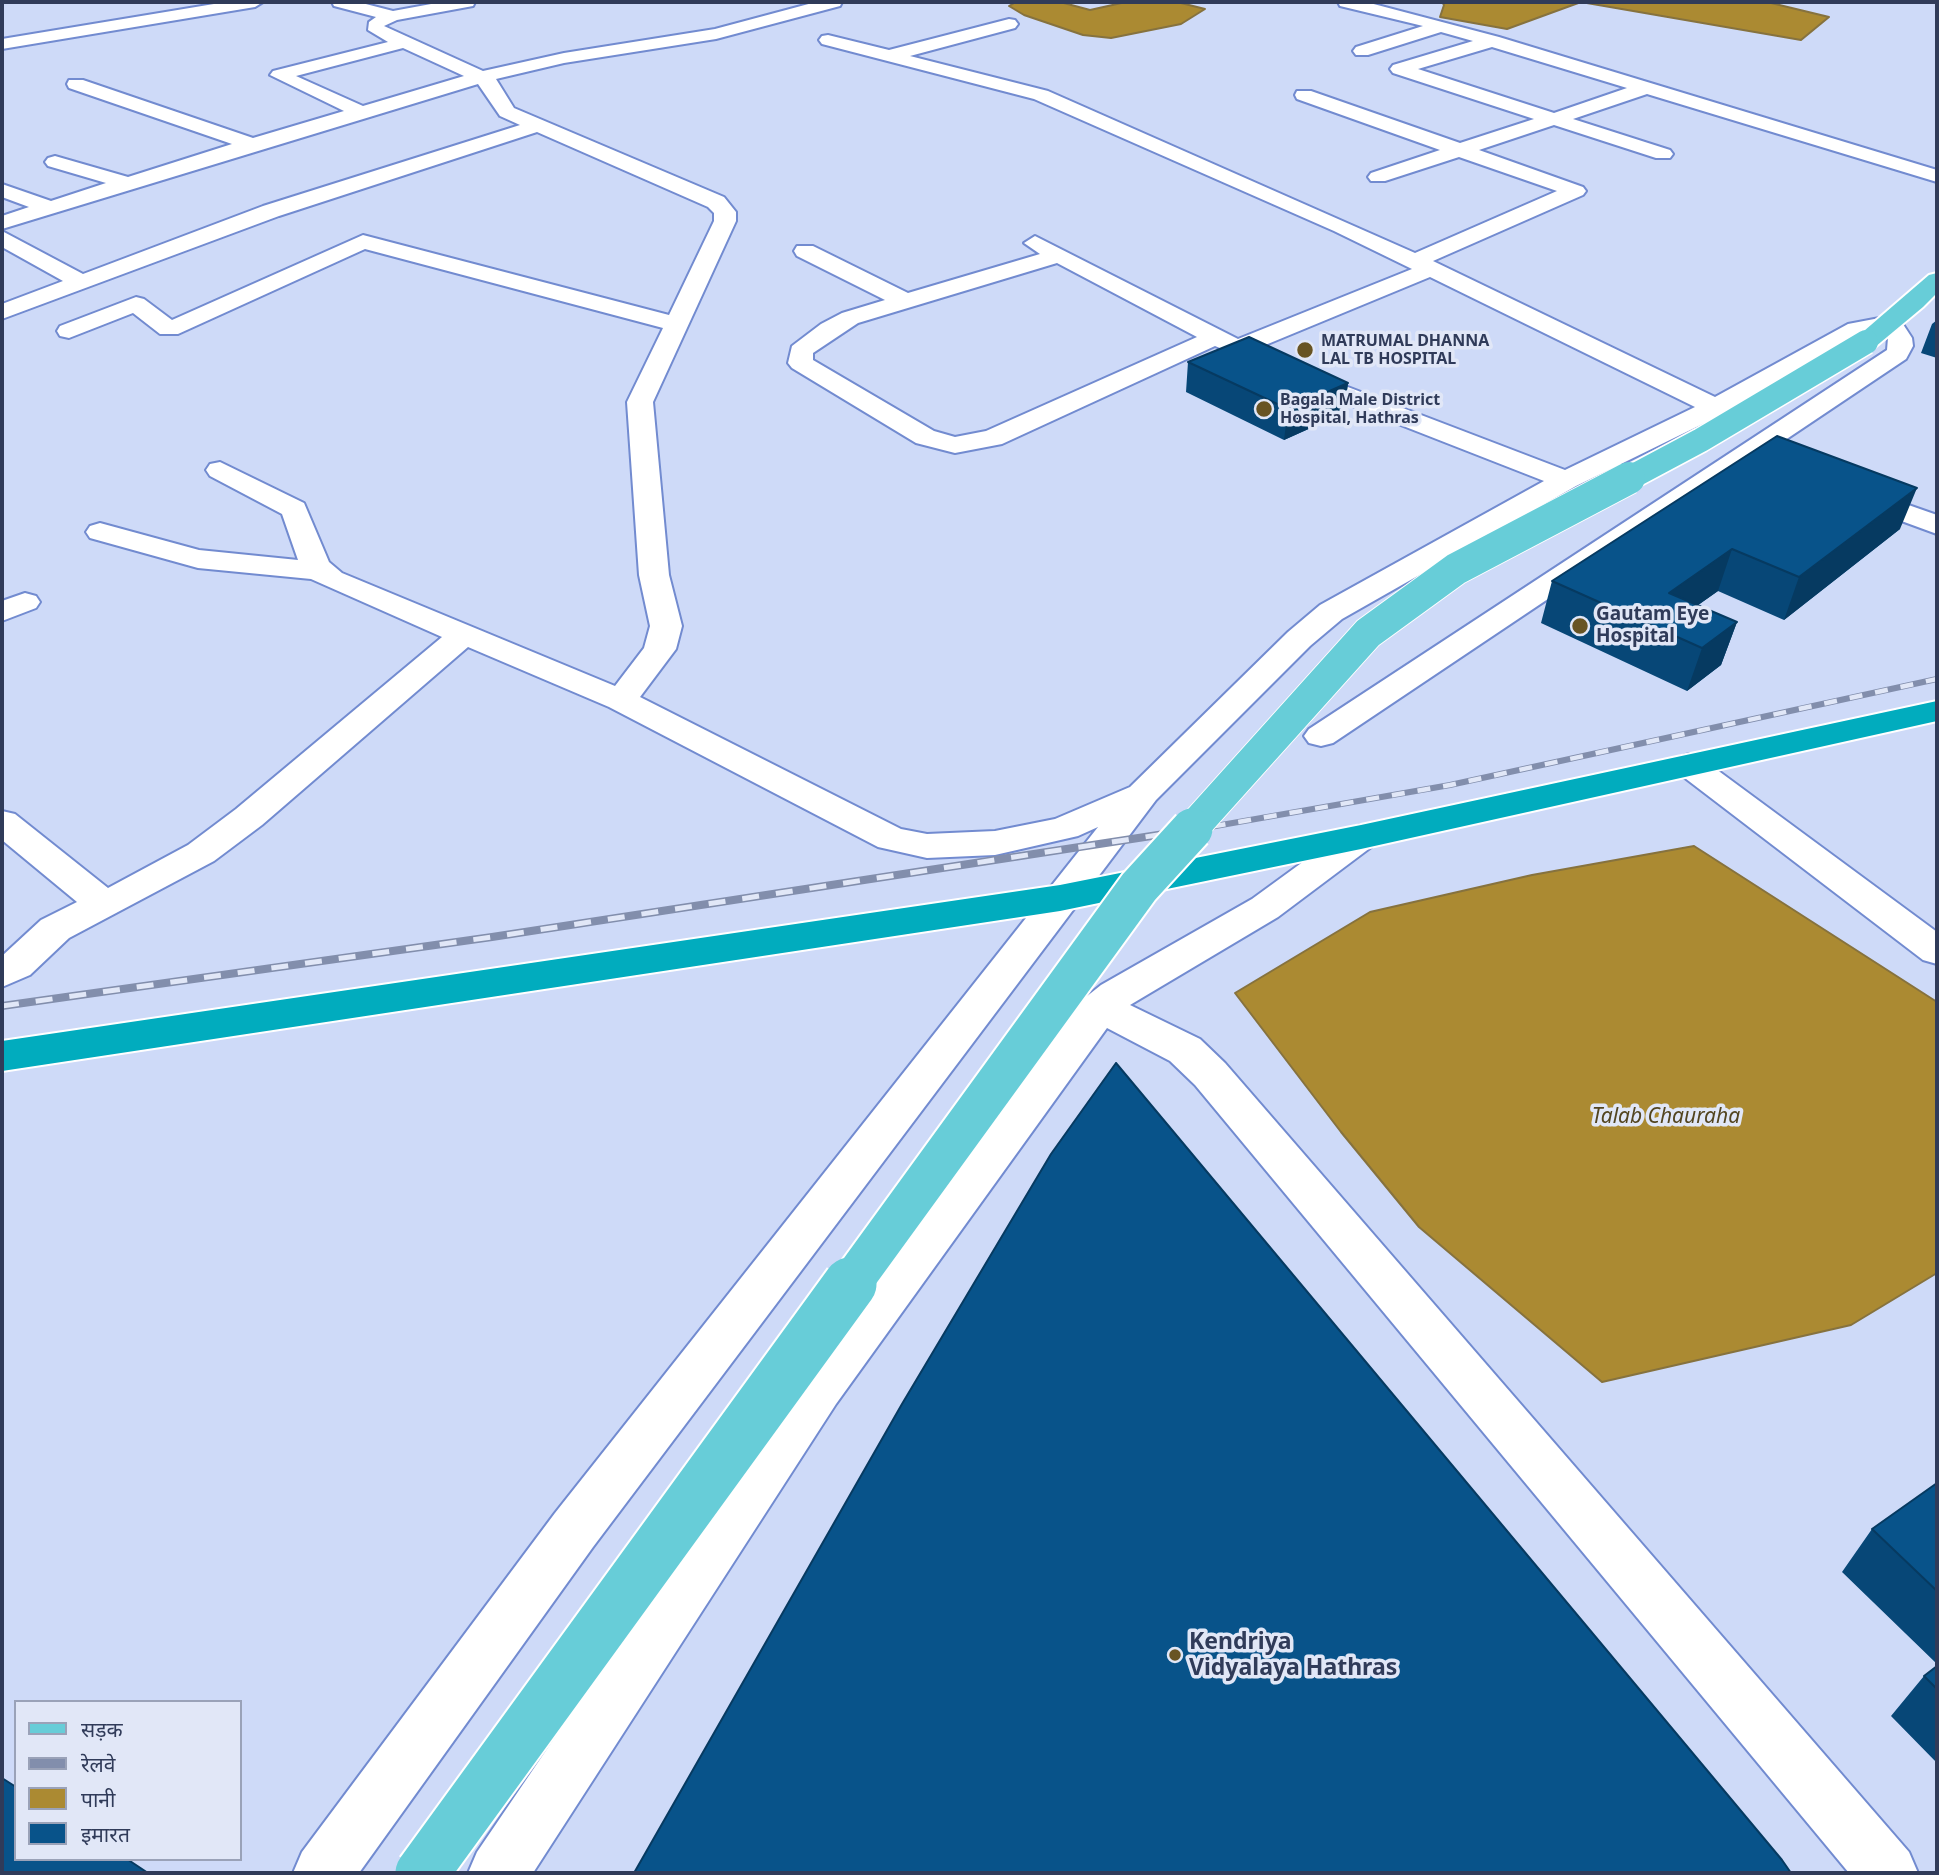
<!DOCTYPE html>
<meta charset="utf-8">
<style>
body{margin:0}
#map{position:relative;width:1939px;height:1875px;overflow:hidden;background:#cedaf8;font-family:"Noto Sans","Noto Sans Devanagari",sans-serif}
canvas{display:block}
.frame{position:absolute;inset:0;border:4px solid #303b59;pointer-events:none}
.legend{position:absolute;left:14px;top:1700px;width:228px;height:161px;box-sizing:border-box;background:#e1e7f7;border:2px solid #9aa2b8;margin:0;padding:9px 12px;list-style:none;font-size:21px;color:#303b59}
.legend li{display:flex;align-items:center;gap:14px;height:35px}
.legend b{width:35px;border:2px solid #9aa2b8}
</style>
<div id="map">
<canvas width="1939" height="1875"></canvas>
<div class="frame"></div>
<ul class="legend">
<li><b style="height:9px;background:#67cdd8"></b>सड़क</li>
<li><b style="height:9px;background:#828eac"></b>रेलवे</li>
<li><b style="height:19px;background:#ab8a32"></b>पानी</li>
<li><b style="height:19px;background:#08538a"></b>इमारत</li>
</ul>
</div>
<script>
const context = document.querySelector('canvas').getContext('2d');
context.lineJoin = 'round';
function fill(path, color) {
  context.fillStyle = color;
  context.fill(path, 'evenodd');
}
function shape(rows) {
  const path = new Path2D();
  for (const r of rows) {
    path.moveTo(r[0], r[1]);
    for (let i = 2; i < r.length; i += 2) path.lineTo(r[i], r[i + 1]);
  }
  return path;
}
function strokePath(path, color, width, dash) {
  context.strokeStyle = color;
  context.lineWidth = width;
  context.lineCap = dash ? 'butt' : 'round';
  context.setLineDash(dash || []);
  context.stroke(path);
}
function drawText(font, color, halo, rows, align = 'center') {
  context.font = font + ' "Noto Sans",sans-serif';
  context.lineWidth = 7;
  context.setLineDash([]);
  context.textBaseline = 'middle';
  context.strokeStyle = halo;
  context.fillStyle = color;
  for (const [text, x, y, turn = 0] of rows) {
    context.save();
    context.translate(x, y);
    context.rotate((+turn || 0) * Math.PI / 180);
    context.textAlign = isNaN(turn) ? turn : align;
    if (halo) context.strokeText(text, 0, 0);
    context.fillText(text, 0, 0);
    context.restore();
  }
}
const water = shape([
 [1016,2,1060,2,1090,10,1126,2,1177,2,1205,9,1181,24,1111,38,1083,35,1024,15,1009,6,1016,2],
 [1442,2,1767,2,1829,17,1801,40,1581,2,1507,29,1440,17,1444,5,1442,2],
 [1694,846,1937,1002,1937,1273,1851,1325,1602,1382,1419,1227,1341,1132,1235,993,1370,912,1532,875,1694,846]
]);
fill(water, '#ab8a32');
strokePath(water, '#86723e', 2);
const minor = shape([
 [226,2,263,2,255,7,2,49,2,39,226,2],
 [332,2,358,2,393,11,442,2,475,2,473,6,397,20,384,26,483,71,564,53,715,29,816,2,842,2,840,6,716,39,564,63,496,79,514,108,724,197,736,212,736,221,653,402,669,575,682,626,676,649,640,697,901,829,927,834,995,831,1055,819,1130,787,1288,632,1320,605,1544,481,1288,381,1284,376,1288,371,1306,371,1565,470,1695,407,1430,277,1246,353,1237,355,1215,346,1002,444,955,453,916,443,792,368,788,363,792,346,821,324,842,313,885,300,797,256,794,251,797,246,813,246,908,293,1040,254,1024,243,1035,236,1238,339,1412,269,1334,231,1034,99,822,44,819,40,822,36,828,35,889,50,1009,19,1015,20,1018,24,1015,28,910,56,1048,91,1415,253,1557,191,1459,157,1385,181,1371,181,1368,177,1371,173,1440,150,1297,99,1295,95,1297,91,1311,91,1460,143,1534,119,1393,73,1390,69,1393,65,1473,41,1441,32,1368,55,1356,55,1353,51,1356,47,1423,26,1340,6,1338,2,1366,2,1499,37,1937,170,1937,182,1647,94,1573,119,1670,150,1673,154,1670,158,1656,158,1554,125,1479,150,1583,187,1586,191,1583,195,1433,261,1715,397,1848,324,1890,316,1899,318,1912,338,1913,346,1906,359,1333,743,1321,746,1309,743,1304,736,1309,729,1887,350,1888,338,1883,331,1864,335,1725,413,1576,486,1342,619,1310,646,1156,800,593,1547,359,1873,293,1873,302,1852,555,1513,1098,827,1078,836,995,855,927,858,878,847,609,707,468,647,262,825,214,861,69,938,30,975,2,987,2,956,41,920,77,902,2,840,2,811,15,814,108,888,188,845,236,809,442,637,311,579,198,568,90,538,86,532,90,526,100,523,199,550,298,560,282,514,210,476,206,470,210,464,220,462,304,503,329,562,342,573,615,686,644,648,650,626,639,575,627,402,663,328,365,249,178,334,160,334,133,313,69,338,60,336,57,331,60,326,136,297,144,299,172,320,363,235,669,315,714,221,714,213,708,207,537,132,279,216,2,319,2,304,63,281,2,247,2,231,83,274,263,206,520,125,500,116,478,84,2,229,2,216,29,207,2,197,2,184,51,201,106,183,48,166,45,162,48,158,55,156,128,177,232,144,69,88,67,84,69,80,83,80,253,138,344,111,270,75,273,71,388,42,368,30,369,22,376,17,334,6,332,2],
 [1492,47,1627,88,1554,113,1418,69,1492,47],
 [403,48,464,76,363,106,296,76,403,48],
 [1057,263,1197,337,986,431,955,437,934,431,813,360,813,353,858,323,1057,263],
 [1857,487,1937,515,1937,534,1847,501,1843,495,1847,489,1857,487],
 [25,593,36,596,40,602,36,608,2,621,2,601,25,593],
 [1689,754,1701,758,1937,932,1937,964,1923,960,1677,772,1672,765,1677,758,1689,754],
 [1361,825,1374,829,1379,837,1374,845,1278,917,1130,1005,1200,1039,1225,1063,1909,1852,1918,1873,1849,1873,1195,1085,1170,1061,1107,1028,836,1404,533,1873,468,1873,477,1852,802,1374,1086,997,1101,985,1252,899,1348,829,1361,825]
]);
const major = shape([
 [1937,273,1937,293,1923,307,1875,347,1857,347,1854,342,1857,337,1929,275,1937,273]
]);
const highway = shape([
 [1937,701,1937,721,1361,849,1060,911,2,1071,2,1041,1060,885,1361,825,1937,701]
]);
strokePath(minor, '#728bd0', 4);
strokePath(major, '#fff', 4);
strokePath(highway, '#fff', 4);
fill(minor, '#fff');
fill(major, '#67cdd8');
fill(highway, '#01acbe');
const railFar1 = shape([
 [1187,831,1450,785,1937,679]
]);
const rail = shape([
 [2,1006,492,937,1197,829]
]);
strokePath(railFar1, '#828eac', 6);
strokePath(rail, '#828eac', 8);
strokePath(railFar1, '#e1e7f7', 4.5, [13]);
strokePath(rail, '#e1e7f7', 5, [17]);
const majorBridgeFar3 = shape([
 [1626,480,1701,440,1866,342]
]);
const majorBridgeFar2 = shape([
 [1190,831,1368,633,1456,569,1629,478]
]);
const majorBridgeFar1 = shape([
 [849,1286,1139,887,1192,829]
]);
const majorBridge = shape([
 [422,1873,850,1284]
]);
strokePath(majorBridgeFar3, '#fff', 27, []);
strokePath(majorBridgeFar2, '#fff', 34, []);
strokePath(majorBridgeFar1, '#fff', 45, []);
strokePath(majorBridge, '#fff', 57, []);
strokePath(majorBridgeFar3, '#67cdd8', 24);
strokePath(majorBridgeFar2, '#67cdd8', 32);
strokePath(majorBridgeFar1, '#67cdd8', 41);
strokePath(majorBridge, '#67cdd8', 53);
fill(shape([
 [1937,320,1937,358,1921,353,1932,324],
 [1188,362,1348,383,1344,413,1284,440,1186,392],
 [1777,436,1900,529,1784,620,1718,591,1698,605,1737,622,1721,665,1687,691,1541,623,1552,581],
 [1937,1483,1937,1664,1842,1572,1872,1529],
 [1937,1666,1937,1763,1891,1716,1924,1676]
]), '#074777');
fill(shape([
 [1348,383,1344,413,1284,440,1288,409],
 [1917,488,1900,529,1784,620,1799,577],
 [1732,549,1718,591,1663,630,1669,593],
 [1737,622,1721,665,1687,691,1702,648]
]), '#063a61');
const building = shape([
 [1249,337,1348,383,1288,409,1188,362,1249,337],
 [1777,436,1917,488,1799,577,1732,549,1669,593,1737,622,1702,648,1552,581,1777,436],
 [1116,1063,1782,1860,1791,1873,634,1873,902,1404,1051,1154,1116,1063],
 [1937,1483,1937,1591,1872,1529,1937,1483],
 [1937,1666,1937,1689,1924,1676,1937,1666],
 [2,1778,16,1787,16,1859,127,1859,148,1873,2,1873,2,1778]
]);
fill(building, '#08538a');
strokePath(building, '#063a61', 2);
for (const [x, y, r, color] of [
 [1305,350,9,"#685423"],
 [1264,409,9,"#685423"],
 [1580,626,9,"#685423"],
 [1175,1655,7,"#685423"]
]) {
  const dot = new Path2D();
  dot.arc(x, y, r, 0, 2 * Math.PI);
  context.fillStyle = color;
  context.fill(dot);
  strokePath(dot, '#e1e7f7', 2.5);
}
drawText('bold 16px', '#303b59', '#e1e7f7', [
 ["MATRUMAL DHANNA",1321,341],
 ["LAL TB HOSPITAL",1321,359],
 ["Bagala Male District",1280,400],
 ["Hospital, Hathras",1280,418]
], 'left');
drawText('bold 19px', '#303b59', '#e1e7f7', [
 ["Gautam Eye",1596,615],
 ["Hospital",1596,637]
], 'left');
drawText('italic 21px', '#534520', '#e1e7f7', [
 ["Talab Chauraha",1666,1117]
]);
drawText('bold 23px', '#303b59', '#e1e7f7', [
 ["Kendriya",1189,1642],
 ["Vidyalaya Hathras",1189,1668]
], 'left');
</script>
